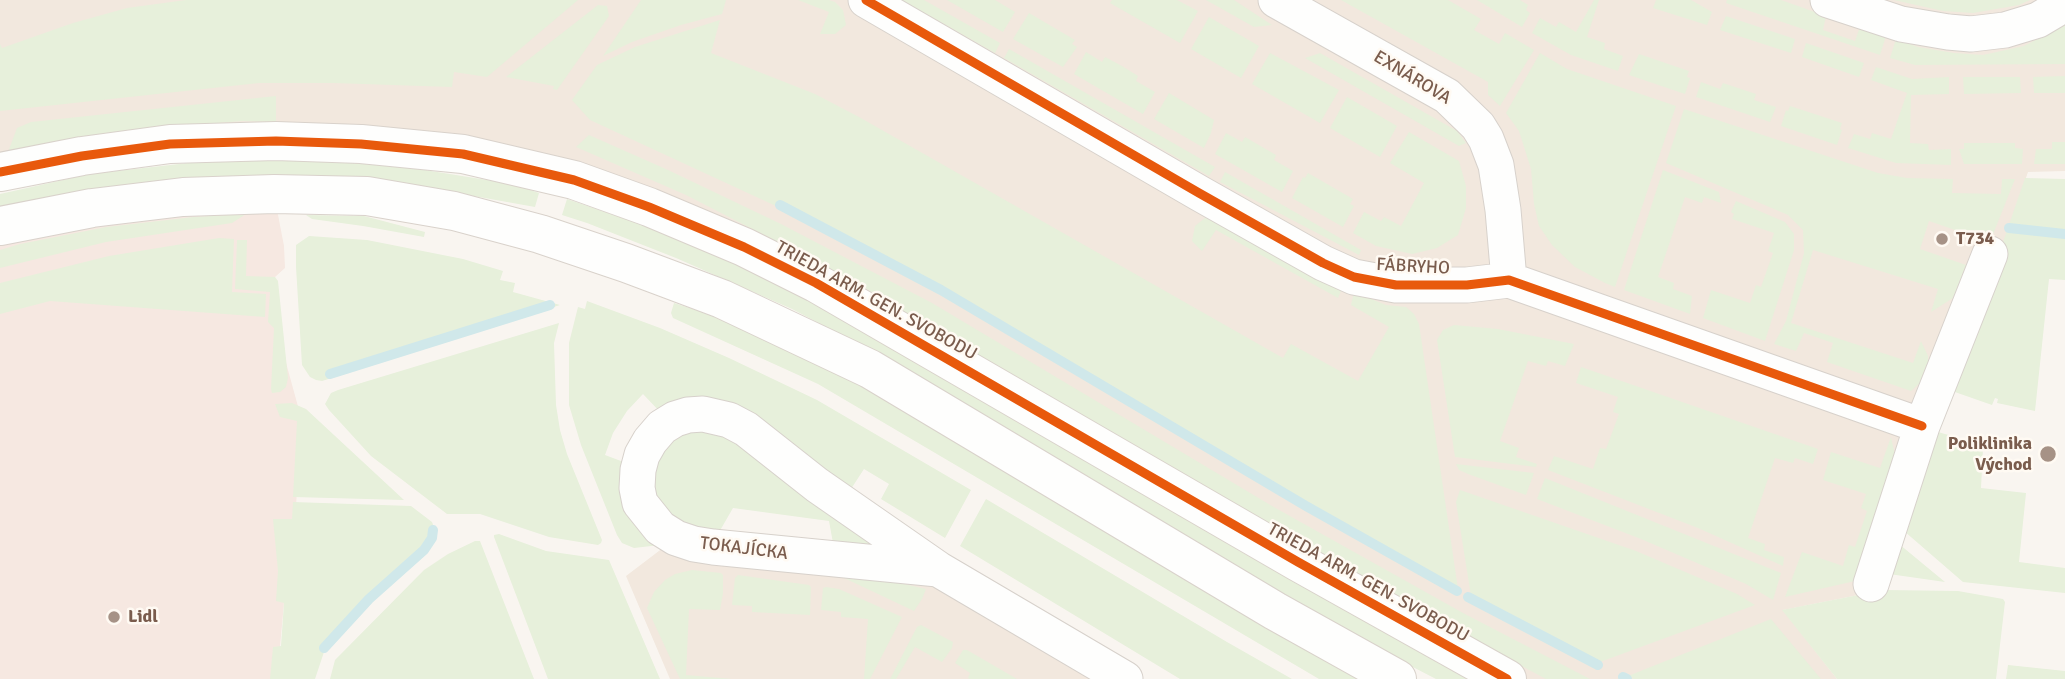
<!DOCTYPE html>
<meta charset="utf-8">
<style>
body{margin:0}
canvas{display:block;background:#f9f5f0}
</style>
<canvas width="2065" height="679"></canvas>
<script>
const context = document.querySelector('canvas').getContext('2d');
context.lineJoin = 'round';
function fill(path, color) {
  context.fillStyle = color;
  context.fill(path, 'evenodd');
}
function shape(rows) {
  const path = new Path2D();
  for (const r of rows) {
    path.moveTo(r[0], r[1]);
    for (let i = 2; i < r.length; i += 2) path.lineTo(r[i], r[i + 1]);
  }
  return path;
}
function strokePath(path, color, width, dash) {
  context.strokeStyle = color;
  context.lineWidth = width;
  context.lineCap = dash ? 'butt' : 'round';
  context.setLineDash(dash || []);
  context.stroke(path);
}
function drawText(font, color, halo, rows, align = 'center') {
  context.font = font + ' Signika,sans-serif';
  context.lineWidth = 5;
  context.setLineDash([]);
  context.textBaseline = 'middle';
  context.strokeStyle = halo;
  context.fillStyle = color;
  for (const [text, x, y, turn = 0] of rows) {
    context.save();
    context.translate(x, y);
    context.rotate((+turn || 0) * Math.PI / 180);
    context.textAlign = isNaN(turn) ? turn : align;
    if (halo) context.strokeText(text, 0, 0);
    context.fillText(text, 0, 0);
    context.restore();
  }
}
fill(shape([
 [0,0,2065,0,2065,171,2028,172,1884,590,1783,610,1837,679,1507,679,649,207,361,144,0,172],
 [676,538,938,569,1125,679,670,679,626,576]
]), '#f2e8de');
fill(shape([
 [274,194,284,246,285,268,275,277,277,330,302,421,295,520,284,603,277,679,0,679,0,226]
]), '#f6e8e1');
fill(shape([
 [186,0,578,0,487,77,454,72,452,87,333,83,259,83,0,111,0,44,2,48,73,23,127,8],
 [641,0,726,0,722,14,681,25,632,42,603,56],
 [798,0,829,0,835,2,843,10,846,25,835,34,820,34,829,12],
 [902,0,924,0,1000,43,995,53],
 [947,0,995,0,1015,12,1003,32],
 [1112,0,1177,0,1198,11,1180,43,1110,3],
 [1206,0,1234,0,1272,25,1254,27],
 [1341,0,1448,0,1481,19,1474,30,1499,44,1505,33,1534,50,1500,106,1488,95,1488,82],
 [1477,0,1520,0,1528,5,1526,10,1530,13,1522,27],
 [1594,0,1599,0,1587,37,1605,43,1604,49,1623,56,1618,71,1571,55,1532,33,1540,18,1556,27,1559,22,1576,32],
 [1656,0,1691,0,1712,12,1707,25,1653,8],
 [1727,0,1781,0,1826,16,1823,30,1855,41,1860,27,1886,36,1880,55,1726,3],
 [1894,0,2030,0,2019,5,1973,13,1943,11],
 [598,5,607,6,609,16,557,90,553,89,554,86,506,77],
 [1029,13,1075,40,1072,44,1077,47,1063,67,1013,39],
 [1726,16,1795,39,1791,53,1720,30],
 [1209,17,1259,46,1241,78,1191,49],
 [720,20,711,53,815,94,859,117,1283,358,1291,344,1358,381,1389,327,1351,305,1354,292,1386,305,1406,307,1414,314,1419,324,1458,589,1307,504,943,287,781,203,778,207,590,120,572,100,597,65,635,47],
 [2065,25,2065,64,1915,65,1890,58,1896,39,1918,47,1954,53,1983,55,2024,46],
 [1806,43,1864,63,1859,77,1802,57],
 [1009,49,1215,167,1209,176,1004,58],
 [1086,52,1102,62,1105,57,1122,66,1138,76,1136,81,1155,92,1143,114,1074,74],
 [1270,53,1339,90,1320,123,1252,84],
 [1320,53,1457,131,1466,143,1459,146,1305,58],
 [1540,53,1567,69,1676,106,1615,287,1605,283,1575,267,1552,245,1539,226,1534,204,1531,169,1519,131,1506,113],
 [1639,54,1689,71,1687,77,1690,78,1685,94,1629,75],
 [1876,67,1912,79,1949,77,1949,94,1911,95,1910,143,1928,144,1929,150,1951,149,1951,165,1896,163,1848,148,1854,134,1870,139,1872,133,1891,139,1907,93,1871,80],
 [2065,76,2065,93,2034,93,2033,77],
 [1963,77,2020,77,2021,93,1964,94],
 [1701,82,1720,89,1723,83,1756,94,1754,100,1776,107,1770,122,1696,97],
 [1169,93,1214,120,1211,133,1204,148,1154,119],
 [276,96,276,122,243,121,152,128,8,152,17,128,31,122],
 [1347,97,1397,126,1380,157,1330,128],
 [1790,106,1842,123,1840,129,1842,130,1837,145,1781,126,1786,110,1788,111],
 [1684,109,1878,173,1907,178,1953,179,1952,193,2001,194,2002,179,2015,179,1990,242,1929,221,1920,249,1966,265,1953,298,1931,312,1938,289,1813,250,1791,323,1913,363,1921,341,1928,356,1928,370,1920,383,1911,391,1827,362,1833,343,1804,333,1796,351,1774,344,1786,321,1804,253,1803,230,1788,215,1666,163],
 [1409,132,1459,161,1466,186,1466,208,1458,235,1437,248,1412,254,1376,246,1353,233,1364,212,1381,221,1384,217,1401,226,1424,183,1390,163],
 [1226,133,1242,142,1245,137,1276,155,1274,160,1293,171,1282,192,1215,154],
 [589,135,668,170,781,224,932,303,1272,506,1463,613,1590,679,1546,679,1445,625,918,321,854,281,686,195,576,147],
 [2052,142,2065,142,2065,164,2034,164,2036,149,2052,149],
 [1964,143,2015,143,2015,148,2023,149,2022,164,1964,164,1959,149,1964,149],
 [215,160,324,161,406,167,512,184,539,193,535,207,401,183,0,210,0,194,90,174],
 [1663,170,1719,192,1721,203,1704,197,1702,203,1685,197,1658,277,1674,283,1673,289,1692,296,1690,314,1624,290],
 [1225,172,1361,250,1359,255,1220,182],
 [1308,173,1353,199,1350,204,1354,206,1343,227,1292,198,1303,177,1305,178],
 [2025,178,2065,179,2065,280,2049,279,2035,411,1997,403,1998,399,1995,398,1992,405,1952,391],
 [567,199,649,227,706,250,785,286,1100,467,1238,550,1467,679,1436,679,1407,664,1273,588,878,354,792,309,676,258,587,223,562,215],
 [1736,201,1785,222,1794,234,1794,250,1765,341,1703,318,1711,290,1750,303,1756,285,1761,287,1773,253,1768,251,1774,233,1732,219,1734,214,1731,212],
 [246,214,232,223,106,242,0,268,0,250,20,244,106,227,193,217],
 [306,215,364,216,425,232,424,237,363,226,312,219],
 [1205,218,1219,220,1343,286,1338,298,1216,230,1202,251,1192,241,1195,226],
 [309,236,367,240,463,259,503,271,500,280,515,283,513,292,560,305,322,381,316,380,310,377,302,365,296,267,296,245],
 [219,238,234,239,232,292,266,294,265,317,50,301,0,314,0,283,109,256],
 [237,240,247,240,246,276,275,277,278,281,288,378,286,387,280,392,272,393,271,389,274,328,268,322,270,292,235,289],
 [587,301,660,328,729,358,817,400,971,490,945,538,881,499,889,484,864,469,849,492,815,470,661,413,643,394,627,411,613,433,605,455,629,464,660,545,634,548,622,543,617,535,581,445,569,405,569,343,578,307,585,309],
 [674,303,696,310,745,328,842,375,1362,679,1319,679,818,384,673,318,671,313],
 [559,323,554,343,556,405,560,430,567,454,602,540,601,543,598,545,549,537,480,514,447,514,371,456,329,410,325,404,331,393,338,390],
 [1454,325,1498,329,1574,344,1565,366,1548,361,1546,366,1528,361,1500,441,1519,448,1516,457,1537,464,1536,467,1455,457,1437,340,1443,330],
 [1581,367,1818,449,1813,464,1795,458,1793,463,1775,458,1748,538,1765,544,1764,550,1784,557,1783,566,1698,528,1548,470,1554,456,1593,469,1600,448,1606,449,1619,414,1613,412,1618,397,1576,383],
 [292,403,306,409,404,500,293,497,297,421,280,417,275,404],
 [685,429,721,431,894,555,833,543,829,521,733,508,718,534,674,522,662,507,654,492,652,474,657,454],
 [1938,432,1973,442,1983,448,1981,488,2026,493,2019,562,2065,568,2065,593,1963,582,1904,531],
 [1891,437,1895,455,1855,581,1785,597,1802,552,1843,566,1849,545,1855,547,1867,511,1861,508,1866,494,1823,480,1831,452,1880,468],
 [1456,464,1534,473,1526,495,1468,474,1459,470],
 [1545,478,1781,573,1773,600,1746,584,1641,539,1537,499],
 [1460,490,1636,551,1737,594,1755,605,1600,662,1471,596,1456,502],
 [986,499,1227,642,1292,679,1180,679,960,546],
 [293,502,411,506,432,522,435,530,434,539,425,551,381,590,325,649,315,679,270,679,273,647,281,646,284,603,276,601,278,571,273,519,292,519],
 [499,534,546,551,609,560,660,679,548,679,494,537,494,535],
 [475,541,480,541,534,679,330,679,335,660,424,570,448,554],
 [1899,544,1945,582,1889,574],
 [692,570,721,573,723,575,723,593,720,610,689,609,686,675,732,679,680,679,647,608,654,592,665,580,675,574],
 [738,575,809,585,811,587,810,615,752,612,752,606,732,605,735,578],
 [842,577,878,578,926,589,922,599,914,611],
 [826,587,839,589,902,617,870,679,864,679,868,619,841,617,841,612,821,610,823,588],
 [1884,590,1958,591,2003,599,2005,602,1996,679,1837,679,1782,610],
 [1771,619,1821,679,1634,679,1628,676],
 [921,625,953,642,952,648,942,662,915,647,896,679,890,679,917,627],
 [963,650,967,650,1017,679,970,679,968,678,970,673,955,663],
 [2008,665,2065,671,2065,679,2006,679]
]), '#e7f0db');
strokePath(shape([
 [780,205,941,290,1306,506,1457,591],
 [2009,228,2065,234],
 [330,374,550,305],
 [1468,597,1598,665],
 [324,648,369,599,424,550,432,538,433,530],
 [1623,677,1627,679]
]), '#d0e8ea', 10);
const street = shape([
 [866,0,1199,193,1323,263,1354,277,1396,285,1467,285,1509,280,1922,426],
 [1276,0,1447,96,1478,126,1486,139,1496,165,1503,210,1509,280],
 [1828,0,1901,24,1948,32,1971,34,2005,30,2038,20,2065,4],
 [938,569,713,547,694,544,676,538,660,528,640,503,637,488,638,470,642,455,650,441,662,427,675,419,688,415,703,414,729,420,746,429,817,485,938,569,1125,679],
 [1871,584,1922,426,1990,254]
]);
const secondary = shape([
 [0,172,82,156,170,144,276,141,361,144,463,154,574,180,649,207,744,247,816,283,1298,562,1507,679],
 [0,226,92,208,183,197,274,194,367,196,454,211,540,234,626,263,722,299,870,369,1275,611,1397,679]
]);
strokePath(street, '#d7d1cb', 37);
strokePath(secondary, '#d9d2cb', 40);
strokePath(street, '#fefefd', 35);
strokePath(secondary, '#fefefd', 38);
strokePath(shape([
 [866,0,1199,193,1323,263,1354,277,1396,285,1467,285,1509,280,1922,426],
 [0,172,82,156,170,144,276,141,361,144,463,154,574,180,649,207,744,247,816,283,1298,562,1507,679]
]), '#e8590c', 9);
for (const [x, y, r, color] of [
 [1942,239,7,"#a69286"],
 [2048,454,9,"#a69286"],
 [114,617,7,"#a69286"]
]) {
  const dot = new Path2D();
  dot.arc(x, y, r, 0, 2 * Math.PI);
  context.fillStyle = color;
  context.fill(dot);
  strokePath(dot, '#fffaf3', 2.5);
}
drawText('18px', '#7a5c4d', '#fffaf3', [
 ["EXNÁROVA",1412,78,31],
 ["FÁBRYHO",1413,267,3],
 ["TRIEDA ARM. GEN. SVOBODU",876,301,29],
 ["TOKAJÍCKA",744,549,7],
 ["TRIEDA ARM. GEN. SVOBODU",1368,583,29]
]);
drawText('bold 18px', '#7a5c4d', '#fffaf3', [
 ["T734",1956,239],
 ["Poliklinika",2032,444,"right"],
 ["Východ",2032,465,"right"],
 ["Lidl",128,617]
], 'left');
</script>
